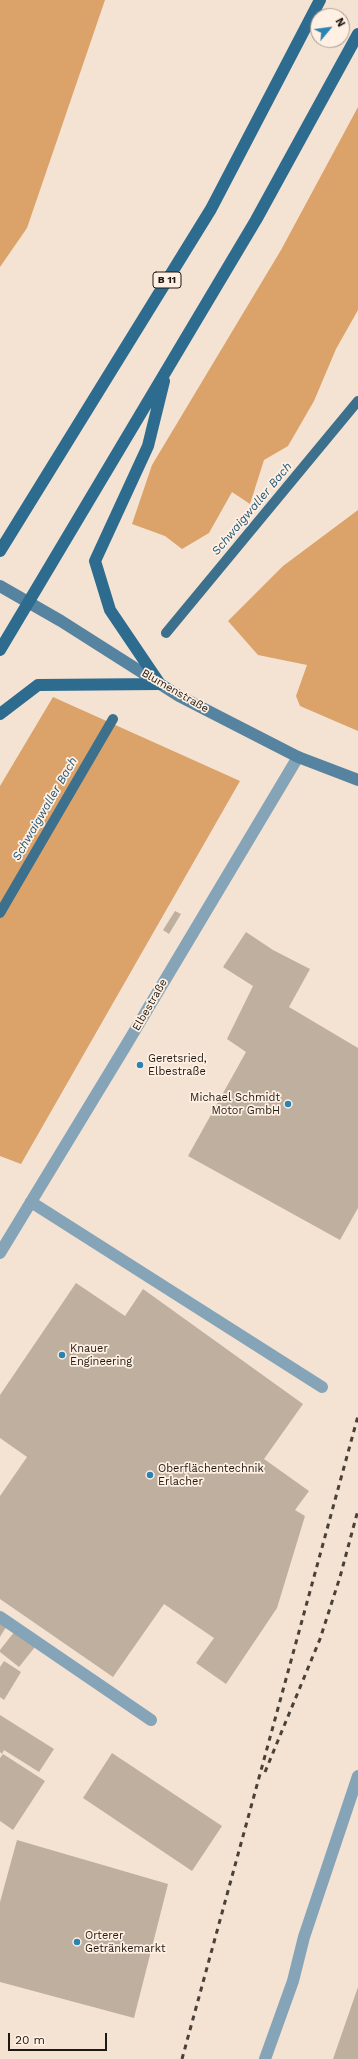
<!DOCTYPE html>
<meta charset="utf-8">
<style>
body{margin:0}
#map{position:relative;width:358px;height:2059px;overflow:hidden;background:#f4e3d2;font-family:"Work Sans",sans-serif}
canvas{display:block}
.north{position:absolute;left:310px;top:8px;width:40px;height:40px;box-sizing:border-box;background:#fff0e3;border:1px solid #a59a90;border-radius:50%;rotate:61deg;font-size:11px;font-weight:700;line-height:16px;text-align:center;color:#1f1913}
.north::after{content:'';display:block;margin:auto;width:14px;height:18px;background:#2b83b1;clip-path:polygon(50% 0,100% 100%,50% 72%,0 100%)}
.scale{position:absolute;left:8px;top:2033px;width:99px;height:18px;box-sizing:border-box;border:2px solid #1f1913;border-top:0;padding-left:5px;font-size:12px;line-height:14px;white-space:nowrap;color:#1f1913;-webkit-text-stroke:3px #fff0e3;paint-order:stroke}
</style>
<div id="map">
<canvas width="358" height="2059"></canvas>
<div class="north">N</div>
<div class="scale">20 m</div>
</div>
<script>
const context = document.querySelector('canvas').getContext('2d');
context.lineJoin = 'round';
function fill(path, color) {
  context.fillStyle = color;
  context.fill(path, 'evenodd');
}
function shape(rows) {
  const path = new Path2D();
  for (const r of rows) {
    path.moveTo(r[0], r[1]);
    for (let i = 2; i < r.length; i += 2) path.lineTo(r[i], r[i + 1]);
  }
  return path;
}
function strokePath(path, color, width, dash) {
  context.strokeStyle = color;
  context.lineWidth = width;
  context.lineCap = dash ? 'butt' : 'round';
  context.setLineDash(dash || []);
  context.stroke(path);
}
function drawText(font, color, halo, rows, align = 'center') {
  context.font = font + ' "Work Sans",sans-serif';
  context.lineWidth = 3.5;
  context.setLineDash([]);
  context.textBaseline = 'middle';
  context.strokeStyle = halo;
  context.fillStyle = color;
  for (const [text, x, y, turn = 0] of rows) {
    context.save();
    context.translate(x, y);
    context.rotate((+turn || 0) * Math.PI / 180);
    context.textAlign = isNaN(turn) ? turn : align;
    if (halo) context.strokeText(text, 0, 0);
    context.fillText(text, 0, 0);
    context.restore();
  }
}
fill(shape([
 [0,0,105,0,27,228,0,267],
 [358,107,358,310,336,349,314,401,288,446,264,460,250,504,232,492,209,533,182,549,165,536,132,524,152,465,281,250],
 [358,510,358,731,300,706,296,696,307,665,258,655,228,621,283,566],
 [53,697,240,781,21,1164,0,1156,0,786]
]), '#dba26a');
strokePath(shape([
 [166,633,358,401],
 [0,913,113,719]
]), '#3d708c', 10);
fill(shape([
 [175,911,181,914,169,934,163,930],
 [246,932,273,950,310,969,289,1007,358,1048,358,1208,340,1240,188,1156,246,1052,227,1039,253,986,223,967],
 [76,1283,125,1316,143,1289,303,1404,264,1459,309,1491,295,1510,305,1516,277,1608,226,1684,196,1663,214,1638,164,1604,113,1677,0,1599,0,1496,27,1457,0,1438,0,1395],
 [0,1623,6,1627,0,1637],
 [15,1631,35,1647,19,1667,0,1652,0,1650],
 [4,1661,21,1672,4,1700,0,1697,0,1667],
 [0,1715,54,1749,39,1772,4,1750,2,1754,0,1752],
 [112,1753,222,1826,192,1871,83,1798],
 [3,1754,45,1781,13,1830,0,1821,0,1758],
 [17,1840,168,1884,134,2018,0,1982,0,1902],
 [358,1987,358,2059,333,2059]
]), '#bfaf9f');
strokePath(shape([
 [31,1202,322,1387],
 [0,1617,151,1720],
 [265,2059,293,1981,304,1937,358,1776]
]), '#85a4b8', 12);
strokePath(shape([
 [0,1253,125,1047,298,757]
]), '#85a4b8', 12);
strokePath(shape([
 [0,586,61,621,179,696,298,757,358,780]
]), '#5583a0', 12);
strokePath(shape([
 [0,551,211,209,320,0],
 [0,650,256,220,358,34],
 [160,684,110,610,95,561,148,446,164,381],
 [0,714,38,685,160,684]
]), '#2e6c8f', 12);
strokePath(shape([
 [265,1772,320,1639,340,1577,358,1510],
 [182,2059,358,1416]
]), '#494139', 3, [5, 5]);
for (const [x, y, r, color] of [
 [140,1065,4,"#2b83b1"],
 [288,1104,4,"#2b83b1"],
 [62,1355,4,"#2b83b1"],
 [150,1475,4,"#2b83b1"],
 [77,1942,4,"#2b83b1"]
]) {
  const dot = new Path2D();
  dot.arc(x, y, r, 0, 2 * Math.PI);
  context.fillStyle = color;
  context.fill(dot);
  strokePath(dot, '#fff0e3', 1.5);
}
for (const [x, y, w] of [
 [167,280,28]
]) {
  const box = new Path2D();
  box.roundRect(x - w / 2, y - 8, w, 16, 3);
  context.fillStyle = '#fff0e3';
  context.fill(box);
  strokePath(box, '#1f1913', 1);
}
drawText('bold 10px', '#1f1913', null, [
 ["B 11",167,280]
]);
drawText('11px', '#1f1913', '#fff0e3', [
 ["Blumenstraße",175,691,30],
 ["Elbestraße",150,1005,-60]
]);
drawText('11px', '#1f1913', '#fff0e3', [
 ["Geretsried,",148,1059],
 ["Elbestraße",148,1072],
 ["Michael Schmidt",280,1098,"right"],
 ["Motor GmbH",280,1111,"right"],
 ["Knauer",70,1349],
 ["Engineering",70,1362],
 ["Oberflächentechnik",158,1469],
 ["Erlacher",158,1482],
 ["Orterer",85,1936],
 ["Getränkemarkt",85,1949]
], 'left');
drawText('italic 12px', '#205878', '#fff0e3', [
 ["Schwaigwaller Bach",252,509,-50],
 ["Schwaigwaller Bach",45,809,-60]
]);
</script>
